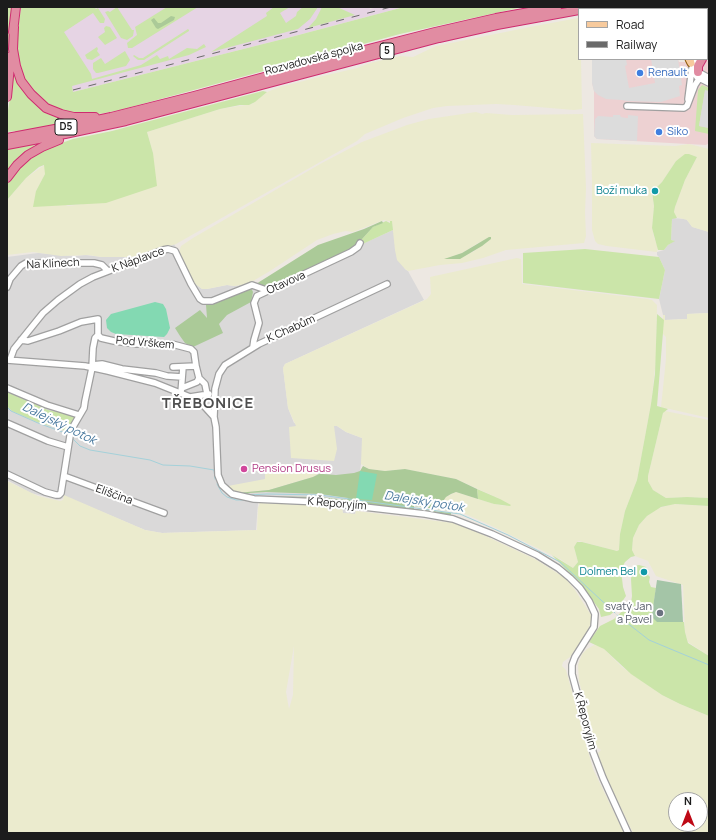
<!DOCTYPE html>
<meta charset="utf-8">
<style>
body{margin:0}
#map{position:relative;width:716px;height:840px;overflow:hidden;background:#ede8e2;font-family:Manrope,sans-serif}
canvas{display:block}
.frame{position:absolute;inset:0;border:8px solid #1c1c1c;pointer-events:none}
.legend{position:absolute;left:578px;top:8px;width:130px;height:52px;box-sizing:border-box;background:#fff;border:1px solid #a4a4a4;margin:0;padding:5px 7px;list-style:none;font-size:12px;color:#1c1c1c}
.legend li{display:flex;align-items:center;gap:8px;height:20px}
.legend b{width:20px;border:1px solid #a4a4a4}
.north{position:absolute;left:668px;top:792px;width:40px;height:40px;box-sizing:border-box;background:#fff;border:1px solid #a4a4a4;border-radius:50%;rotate:0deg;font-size:11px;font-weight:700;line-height:16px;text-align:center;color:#1c1c1c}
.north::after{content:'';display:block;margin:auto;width:14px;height:18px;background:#be0916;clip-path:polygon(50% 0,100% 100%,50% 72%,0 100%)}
</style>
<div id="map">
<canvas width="716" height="840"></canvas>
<div class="frame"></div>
<ul class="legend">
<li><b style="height:5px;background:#f7ca9d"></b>Road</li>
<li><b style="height:5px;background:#6a6a6a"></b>Railway</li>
</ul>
<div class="north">N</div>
</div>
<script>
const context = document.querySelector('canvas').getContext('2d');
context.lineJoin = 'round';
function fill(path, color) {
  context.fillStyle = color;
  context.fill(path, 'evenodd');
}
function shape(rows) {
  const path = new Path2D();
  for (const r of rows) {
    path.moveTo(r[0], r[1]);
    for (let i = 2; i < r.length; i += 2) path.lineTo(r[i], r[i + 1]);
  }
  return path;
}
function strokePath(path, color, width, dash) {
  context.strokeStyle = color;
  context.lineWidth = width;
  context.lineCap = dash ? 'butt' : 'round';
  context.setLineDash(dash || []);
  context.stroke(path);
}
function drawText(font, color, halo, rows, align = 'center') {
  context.font = font + ' Manrope,sans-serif';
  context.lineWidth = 4;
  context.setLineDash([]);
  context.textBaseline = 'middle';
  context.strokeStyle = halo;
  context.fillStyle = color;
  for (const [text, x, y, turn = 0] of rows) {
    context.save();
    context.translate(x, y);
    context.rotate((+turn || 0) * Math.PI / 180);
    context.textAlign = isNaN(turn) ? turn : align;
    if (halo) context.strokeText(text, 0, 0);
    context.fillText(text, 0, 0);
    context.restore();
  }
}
fill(shape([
 [672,218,686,219,693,227,709,232,709,313,687,314,687,319,665,320,665,315,663,315,659,299,665,270,659,257,657,255,657,252,664,250,668,245,674,241,671,240],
 [393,230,405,269,408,271,424,300,285,364,283,368,288,408,294,423,337,426,346,432,362,438,362,457,356,499,358,503,355,514,343,513,342,508,258,503,256,530,162,533,145,530,64,496,62,499,57,500,31,493,7,480,7,257,38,253,76,256,85,255,102,257,137,256,174,244,179,252,187,273,202,289,207,289,227,285,234,286,248,284,253,281,256,284,349,250]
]), '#dad9d9');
fill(shape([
 [592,59,678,59,679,62,704,62,709,60,709,143,706,145,597,139,594,136,594,91,592,83]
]), '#edd1d2');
fill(shape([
 [28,7,369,7,370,9,378,7,404,7,291,37,73,92]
]), '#e6d4e4');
fill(shape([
 [578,18,579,19,579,59,581,59,582,109,574,110,514,105,496,104,447,106,433,108,403,118,365,134,357,141,176,244,137,256,131,257,102,257,88,255,61,256,33,252,7,255,7,200,26,178,43,166,45,165,45,174,36,191,68,206,83,204,153,153,147,132,220,109,252,104,267,92,280,87,323,76,357,68,370,63,400,56,413,57,436,46,535,26],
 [476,112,482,114,486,113,512,115,583,114,586,189,585,212,586,236,584,243,506,250,483,258,462,263,440,265,408,271,405,269,397,260,395,250,392,222,384,220,353,232,346,231,333,234,317,240,270,271,248,284,234,286,227,285,207,289,202,289,191,281,179,252,181,246,193,238,320,164,362,142,407,125,429,119],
 [490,239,473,252,446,259,462,253,478,243],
 [591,143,675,146,689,144,709,149,709,232,692,227,687,220,676,217,674,212,675,207,685,180,697,157,689,154,685,155,676,161,662,182,656,188,652,195,654,206,652,228,654,237,658,248,657,252,607,246,598,244,595,241,592,230,592,182],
 [517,258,521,259,522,284,647,299,652,300,657,305,656,359,651,404,637,480,625,511,620,534,619,550,617,551,579,541,577,542,574,547,578,562,573,568,560,559,490,525,461,512,439,508,446,497,456,492,494,504,506,506,500,499,456,479,446,477,405,469,385,471,369,469,361,464,362,438,346,432,337,426,334,426,337,449,334,461,291,458,289,427,296,426,288,408,283,368,285,364,427,299,431,294,430,277],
 [709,313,709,418,661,407,666,359,666,337,663,334,663,315,665,315,665,320,687,319,687,314],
 [665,411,709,420,709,498,687,497,666,498,653,490,648,481,648,476,663,413],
 [265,464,292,464,305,471,318,474,313,477,269,490,237,493,231,490,228,486,265,479],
 [7,481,38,496,60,501,63,500,64,495,145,530,162,533,257,530,258,508,260,503,306,505,342,508,343,513,355,514,356,511,453,523,479,533,535,559,565,578,575,590,591,615,591,623,586,634,570,657,563,662,562,666,566,670,593,769,624,833,7,833],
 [294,646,293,695,289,709,286,692],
 [673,504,709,506,709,656,688,642,685,632,683,585,656,576,648,561,635,556,632,550,633,538,639,525,647,516,656,509],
 [594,645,599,646,604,649,622,667,662,695,680,704,709,716,709,833,633,833,606,777,601,764,598,753,601,750,597,747,595,743,579,681,578,665,582,654,587,649],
 [676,800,700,800,700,824,676,824]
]), '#ebebce');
fill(shape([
 [7,7,13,7,7,85],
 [21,7,94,7,96,9,98,8,105,19,104,23,100,23,93,13,64,32,91,74,92,79,141,65,157,55,160,59,168,56,169,59,187,48,197,49,204,44,206,47,189,55,72,86,73,92,291,37,404,7,523,7,400,34,120,110,94,115,70,113,51,106,36,93,24,78,18,55,18,30],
 [117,7,132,30,134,30,133,36,127,40,121,38,105,12,108,11,110,12],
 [167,7,198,7,132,48,128,48,127,43,137,35,135,27],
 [274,7,290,7,280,13,286,23,296,16,297,12,303,7,318,7,310,19,298,29,211,52,267,16,266,13],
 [322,7,337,7,355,15,308,28,316,19],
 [106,26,110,27,117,38,105,45,98,37,105,32,104,28],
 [188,29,189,30,189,31,144,60,138,60,133,56,134,55,139,58,143,58],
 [97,47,98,49,97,51,100,55,92,60,87,59,85,55],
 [125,51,130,60,126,66,98,73,96,73,93,69,93,63,101,58,105,64],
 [14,72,24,92,39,107,75,121,15,132,15,131,7,132,7,117],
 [702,85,709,88,709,91,705,91,699,126,709,128,709,134,695,131,698,90],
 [263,91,267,92,255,102,249,105,240,105,220,109,147,132,153,153,157,186,106,203,33,207,36,191,45,174,44,165,39,167,26,178,7,200,7,184,20,168,38,153,53,146,73,139,112,131],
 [36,144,25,153,7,172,7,151,9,149],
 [685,154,689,154,697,157,685,180,675,207,674,212,677,218,672,219,671,240,675,241,668,245,664,250,658,250,652,228,654,206,652,192,662,182,676,161],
 [386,221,390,223,390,221,392,221,393,230,354,248,373,227],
 [585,249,659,257,665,270,659,299,523,283,523,253],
 [657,314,664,320,657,406,668,409,663,413,648,476,648,481,653,490,666,498,687,497,709,498,709,506,675,504,661,507,647,516,639,525,633,538,632,550,635,556,631,557,625,562,621,570,623,587,626,596,617,609,610,615,601,617,599,609,580,584,552,555,573,568,578,562,574,547,577,542,582,542,617,551,619,550,620,534,625,511,637,480,651,404,655,374],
 [7,392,48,410,76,416,69,434,61,429,37,422,12,411,7,406],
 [477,489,500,499,511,505,510,506,494,504,478,499],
 [639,565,646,567,648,575,650,577,649,582,651,587,656,588,652,614,666,622,684,622,685,632,688,643,709,656,709,716,680,704,662,695,631,674,604,649,589,642,600,626,614,619,631,603,632,596,631,579,633,566]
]), '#cbe5a9');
fill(shape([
 [171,16,175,17,174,20,158,29,156,28,151,20,154,18,158,23,161,23],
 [382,221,383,223,373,227,354,248,268,288,256,284,318,245,364,229],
 [489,237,491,237,491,239,482,246,460,259,444,259,462,253],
 [251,288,253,292,251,302,227,315,219,324,223,333,193,347,185,343,180,336,175,328,200,310,207,318,206,305],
 [363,466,369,469,385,471,405,469,456,479,477,489,478,499,456,492,451,494,446,497,439,507,452,509,452,511,414,506,414,509,451,513,451,515,448,515,336,500,248,496,320,497,347,500,348,498,320,494,266,492,249,493,246,495,237,493,269,490,313,477,321,473,323,474,336,475,354,473,360,471]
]), '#abca98');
fill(shape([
 [657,580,681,584,683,622,657,622,653,618,652,614]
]), '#a4c5a7');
fill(shape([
 [155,302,163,304,166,309,170,328,167,334,164,337,116,334,111,332,107,328,106,320,111,314],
 [360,471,377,474,372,500,356,499]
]), '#83d9b2');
fill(shape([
 [592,59,626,59,627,65,625,66,629,88,655,83,651,59,678,59,682,85,679,86,680,96,661,102,627,101,622,100,606,99,598,95,594,91,592,83],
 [705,90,709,91,709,128,699,126],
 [613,115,620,115,621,117,626,118,628,118,628,115,638,116,637,141,597,139,594,136,595,119,598,116,613,117]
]), '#dcdcdc');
strokePath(shape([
 [7,407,11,411,38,423,68,434],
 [72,438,80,446,90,450,150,460,163,465,190,466,214,470,215,479],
 [217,484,222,493,227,497,236,500,244,500],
 [248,495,267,494,320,495,460,514,508,535,560,562,615,613],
 [617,615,649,640,709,665]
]), '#a4d1d9', 1);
const minor = shape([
 [696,59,696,65,698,72,709,78],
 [692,69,697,77,709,83],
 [688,99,692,68],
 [627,106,684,108,687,106,695,85,699,79],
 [7,287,10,279,21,266,26,263,94,263,102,265,108,271],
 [98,335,101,338,114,341,137,344,172,344,191,349,194,352,196,366,199,378,205,384,207,394],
 [253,347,254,340,259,323,254,303,257,296,351,252,358,247,360,243],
 [7,360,85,366,108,371,155,383,190,397,204,406,214,417,216,427,218,475,222,485,232,494,254,499,320,502,425,514,453,519,492,534,537,555,558,568,570,578,580,588,589,601,595,614,594,627,575,657,572,665,572,674,593,752,603,778,628,833],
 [10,360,14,349,43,313,58,300,80,284,93,277,163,250,168,249,175,251,191,284,200,299,203,301,212,301,252,285,269,291],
 [92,365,102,364,122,369,156,373,167,376,182,377],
 [173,367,196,366],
 [7,388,47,405,79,415],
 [182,388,197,382,199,378],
 [181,393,183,367],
 [190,397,209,394],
 [214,417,215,389,219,374,225,365,259,344,387,284],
 [7,423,48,441,68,447],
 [7,474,45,492,56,495,59,495,61,493,70,436,74,425,84,408,85,401,92,368,93,348,95,338,98,335,98,319,81,322,59,331,28,341,21,340],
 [64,476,164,513]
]);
const major = shape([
 [666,7,668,9],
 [689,59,691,63]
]);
const highway = shape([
 [587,9,599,7],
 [14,27,13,49,16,66,21,81,31,94,46,108,61,114,74,117,95,117],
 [13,32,16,7],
 [707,45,709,45],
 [707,51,709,51],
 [698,72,698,66,702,59],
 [7,97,11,56],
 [7,138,60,128,111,117,194,96,345,55,435,32,496,18,557,7],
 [7,145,65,134,126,121,439,38,497,25,579,10],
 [7,178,17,165,28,155,42,147,59,140]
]);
strokePath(minor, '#a0a0a0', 8);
strokePath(major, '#8d5707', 9);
strokePath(highway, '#ce2c6f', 10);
strokePath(minor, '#fff', 5.5);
strokePath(major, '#f7ca9d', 7);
strokePath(highway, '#e18ca2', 8);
strokePath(shape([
 [73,90,391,7]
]), '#6a6a6a', 1, [8, 8]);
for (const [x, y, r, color] of [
 [640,73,4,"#3f7fe0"],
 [659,132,4,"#3f7fe0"],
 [655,191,4,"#0f9aa8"],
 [244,469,4,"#d1479c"],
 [644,572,4,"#0f9aa8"],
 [660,613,4,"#6b7280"]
]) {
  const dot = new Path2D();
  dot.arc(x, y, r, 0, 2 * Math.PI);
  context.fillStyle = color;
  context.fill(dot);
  strokePath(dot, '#fff', 1.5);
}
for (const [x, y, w] of [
 [387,51,14],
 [66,127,22]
]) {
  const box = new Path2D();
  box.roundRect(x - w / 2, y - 8, w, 16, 3);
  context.fillStyle = '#fff';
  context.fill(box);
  strokePath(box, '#1c1c1c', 1);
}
drawText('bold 10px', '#1c1c1c', null, [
 ["5",387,51],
 ["D5",66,127]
]);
drawText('11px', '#1c1c1c', '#fff', [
 ["Rozvadovská spojka",314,59,-15],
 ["K Náplavce",138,260,-20],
 ["Na Klínech",53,264,-3],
 ["Otavova",286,283,-24],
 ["K Chabům",291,329,-24],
 ["Pod Vrškem",145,343,5],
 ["Eliščina",114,495,20],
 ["K Řeporyjím",337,504,5],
 ["K Řeporyjím",585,721,75]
]);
drawText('11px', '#366cbe', '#fff', [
 ["Renault",648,73],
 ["Siko",667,132]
], 'left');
drawText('11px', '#0d838f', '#fff', [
 ["Boží muka",647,191],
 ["Dolmen Bel",636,572]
], 'right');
drawText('11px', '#b23c85', '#fff', [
 ["Pension Drusus",252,469]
], 'left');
drawText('11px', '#5b616d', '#fff', [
 ["svatý Jan",652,607],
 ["a Pavel",652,620]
], 'right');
drawText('italic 12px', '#4a7a9f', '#fff', [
 ["Dalejský potok",59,424,26],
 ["Dalejský potok",424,502,9]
]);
context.letterSpacing = '1px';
drawText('bold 15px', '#4f4f4f', '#fff', [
 ["TŘEBONICE",208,404]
]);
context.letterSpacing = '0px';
</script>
